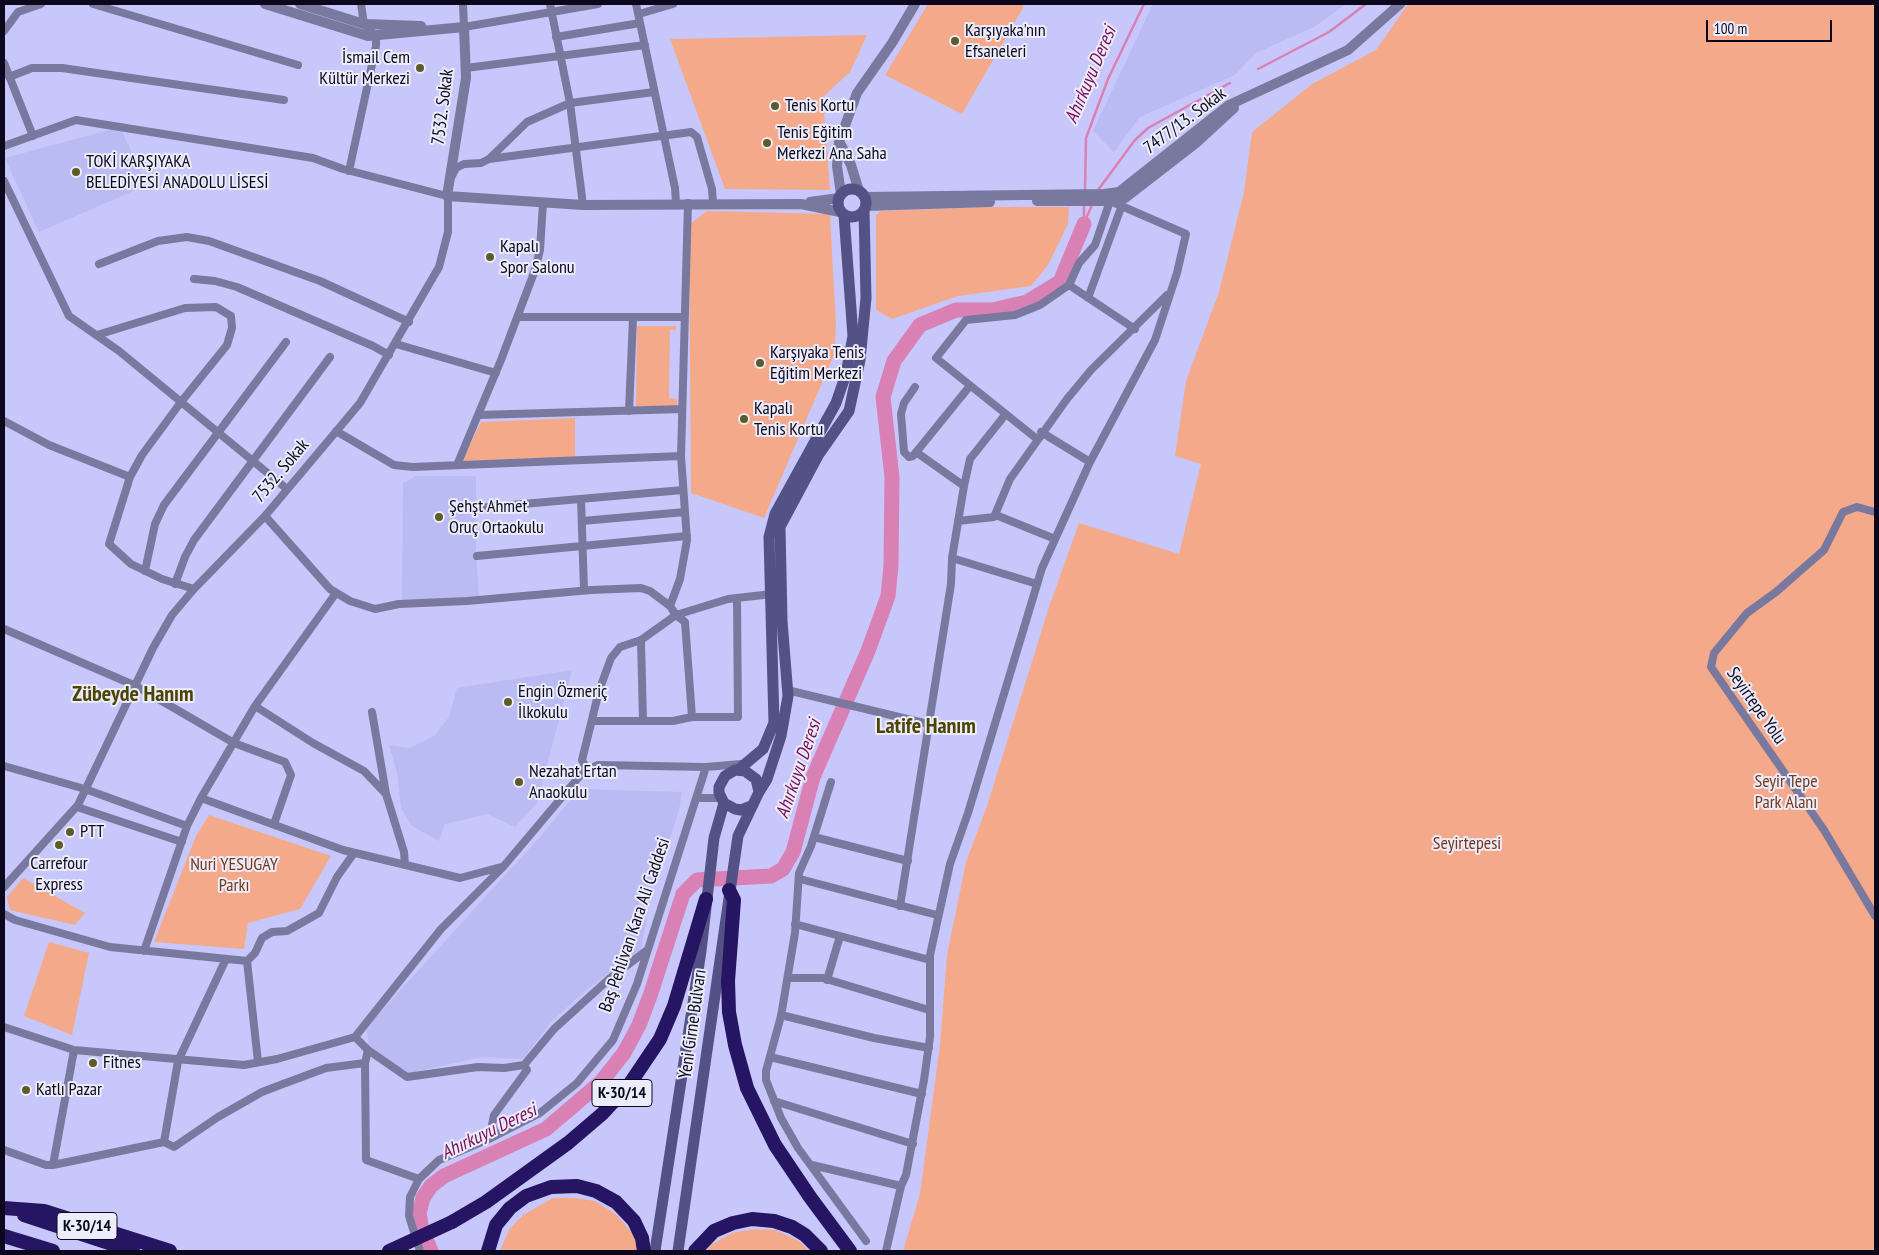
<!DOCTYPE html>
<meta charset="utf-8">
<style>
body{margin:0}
#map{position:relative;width:1879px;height:1255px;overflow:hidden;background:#c7c7fb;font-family:"PT Sans Narrow",sans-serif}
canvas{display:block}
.frame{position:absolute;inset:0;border:5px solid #0b081e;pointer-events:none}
.scale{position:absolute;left:1706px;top:20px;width:126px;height:22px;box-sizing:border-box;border:2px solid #0b081e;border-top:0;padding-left:6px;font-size:15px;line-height:18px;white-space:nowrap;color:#0b081e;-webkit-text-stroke:4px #ececfa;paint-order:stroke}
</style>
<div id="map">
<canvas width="1879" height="1255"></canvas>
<div class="frame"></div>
<div class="scale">100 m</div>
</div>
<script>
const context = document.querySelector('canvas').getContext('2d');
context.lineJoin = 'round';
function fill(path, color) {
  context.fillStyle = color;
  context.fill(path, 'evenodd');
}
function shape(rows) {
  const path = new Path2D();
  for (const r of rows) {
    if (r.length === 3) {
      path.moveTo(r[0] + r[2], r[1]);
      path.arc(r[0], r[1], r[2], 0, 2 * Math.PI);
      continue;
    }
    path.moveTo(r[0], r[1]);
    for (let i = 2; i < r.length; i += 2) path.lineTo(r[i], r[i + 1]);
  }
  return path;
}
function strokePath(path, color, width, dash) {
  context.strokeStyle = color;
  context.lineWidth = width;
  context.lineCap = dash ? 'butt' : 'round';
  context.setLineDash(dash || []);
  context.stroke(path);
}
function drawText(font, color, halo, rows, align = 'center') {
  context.font = font + ' "PT Sans Narrow",sans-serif';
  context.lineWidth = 4;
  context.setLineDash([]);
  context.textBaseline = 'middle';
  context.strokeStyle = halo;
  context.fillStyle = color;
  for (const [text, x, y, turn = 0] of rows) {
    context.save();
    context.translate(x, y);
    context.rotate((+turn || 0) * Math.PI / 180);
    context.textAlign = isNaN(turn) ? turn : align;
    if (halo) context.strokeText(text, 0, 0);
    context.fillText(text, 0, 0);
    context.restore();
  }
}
fill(shape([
 [1153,4,1346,4,1316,26,1256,53,1235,75,1140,117,1114,152,1093,131],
 [120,127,147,185,39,232,5,158],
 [416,476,476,476,476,551,479,597,402,601,403,483],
 [572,670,537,803,515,827,487,814,445,824,439,841,412,826,401,808,397,773,389,745,410,748,434,736,449,717,457,688],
 [579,789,682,792,679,810,659,872,652,878,654,881,645,887,649,895,642,897,634,913,647,919,641,949,586,990,552,1021,523,1059,482,1057,405,1074,369,1045,366,1028,546,830]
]), '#bbbbf4');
fill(shape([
 [928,4,1020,4,1024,6,962,114,885,75],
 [1408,4,1875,4,1875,1251,903,1251,920,1194,940,1045,947,955,966,862,987,806,1049,607,1079,523,1179,554,1201,464,1175,456,1186,381,1219,292,1244,192,1252,132,1312,84,1376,50],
 [867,35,850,72,823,97,830,190,725,189,670,39],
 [986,207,1069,207,1068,224,1048,265,1031,286,958,296,892,319,876,310,876,215,881,211],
 [707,211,830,214,836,325,834,355,764,518,691,493,689,225],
 [637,326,676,326,676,330,670,330,669,398,677,399,677,406,636,406],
 [575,418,575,457,462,461,481,422],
 [209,815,331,856,300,909,248,923,244,949,154,942,196,836],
 [23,878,85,913,75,925,10,910,7,897],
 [49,942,89,953,72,1035,24,1016],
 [553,1198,575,1198,595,1201,617,1215,634,1236,639,1251,500,1251,509,1230,523,1215],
 [754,1229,775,1230,799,1241,809,1251,706,1251,711,1245,732,1233]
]), '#f4aa8a');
strokePath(shape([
 [1258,69,1329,32,1366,4],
 [1085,190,1086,138,1108,79,1144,4],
 [1098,190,1135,140,1148,128,1230,83],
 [1084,223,1092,205],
 [1084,224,1084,203]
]), '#d980b4', 2.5);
strokePath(shape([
 [431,1251,422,1230,419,1213,423,1198,431,1186,444,1176,546,1129,601,1082,624,1053,639,1025,650,996,683,894,697,880,771,876,783,869,793,852,813,777,868,651,888,596,891,565,892,477,883,397,894,361,920,325,956,310,992,310,1027,302,1060,282,1084,224]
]), '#d980b4', 15);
strokePath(shape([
 [93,4,298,65],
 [463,4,464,27,598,4],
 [550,4,570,103,583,205],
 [636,4,675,188,676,203],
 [639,14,673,4],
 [4,31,18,12,41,4],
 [556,37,640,23],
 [4,63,33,136],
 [466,68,645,45],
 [9,77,32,68,62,68,284,100],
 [4,146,76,120,313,158,343,169,447,196],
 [489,159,691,132,697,137,712,189,713,203],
 [349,171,376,46,376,36,364,24,361,4],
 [452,176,456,168,464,164,481,163,489,159,527,122,570,103,654,92],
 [4,181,69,316,119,351,287,489],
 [99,264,158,241,187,237,209,241,320,281,409,322],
 [194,279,215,281,237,287,373,346,389,355],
 [1088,298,1122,205],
 [518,317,685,317],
 [97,335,185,308,216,307,231,316,232,328,227,345,181,402,142,455,130,477],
 [396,344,496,373],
 [915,387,904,403,901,414,904,452,909,457,913,456,969,387],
 [629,411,633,318],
 [478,415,682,409],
 [4,421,49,445,130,477,109,544,131,564,162,579,194,589],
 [336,431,394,465,413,467,681,456],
 [1041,432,1090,462],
 [1037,439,936,358,966,320,1015,315,1040,305,1069,285],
 [916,452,964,486],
 [457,465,501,360,535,270,540,250,543,203],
 [581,499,584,590],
 [477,508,683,490],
 [1875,512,1857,507,1843,512,1824,550,1776,592,1747,613,1714,653,1711,667,1824,830,1875,916],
 [996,515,1055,539],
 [265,516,330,589,350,601,375,609,399,604,467,601,591,590,641,588,650,591,670,606,676,615,685,622,692,717],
 [582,521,685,512],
 [958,521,994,517,1010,479,1067,399,1091,370,1167,295],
 [477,556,687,536],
 [952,558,1037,584],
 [145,571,155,524,164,505,286,342],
 [175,584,185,557,194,540,330,357],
 [670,606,680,579,687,540,681,456,688,203],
 [4,629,136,686,234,743,285,762,291,775,274,824],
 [641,640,643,721],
 [787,690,928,724],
 [255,706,313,743,364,771,386,794],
 [372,712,386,794,404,852,405,865],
 [592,721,673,721,692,717,738,717,737,598],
 [4,766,85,789,187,826],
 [587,770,582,760,599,691,611,658,620,647,641,640,676,615,728,599,772,594],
 [831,782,811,846,799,873,795,933,781,1016,766,1071,766,1080,781,1118,798,1148,866,1241],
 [201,798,343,850,460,878,501,867],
 [697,798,721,798],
 [78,805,80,808,182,842],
 [814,837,908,861],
 [800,879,937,915],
 [4,887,78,805,153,648,172,615,194,589,265,516,360,403,439,267,448,232,448,192],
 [900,906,951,584,952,558,964,486,970,459,1005,415],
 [4,914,15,920,110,947,247,961,255,953,262,938,272,932,287,931,319,913,337,877,354,853],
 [795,924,930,960],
 [144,951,187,826,201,798,255,706,336,593],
 [247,961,258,1062],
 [788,978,823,978,929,1010],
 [827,980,840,936],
 [781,1015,874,1038,929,1048],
 [4,1027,74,1050,244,1065,277,1059,355,1037,441,929,503,867,584,771,598,765,706,767,741,764],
 [368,1050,407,1077,478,1067,504,1068,524,1065,554,1029,609,979,646,951],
 [770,1057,922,1094],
 [365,1063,366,1160,419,1179],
 [774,1101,913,1144],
 [496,1135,492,1125,494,1115,527,1070,524,1065],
 [164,1142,174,1147,218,1117,262,1092,283,1084,326,1068,365,1063,368,1050,355,1037],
 [4,1150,46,1165,53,1165,164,1142,178,1061,226,959],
 [53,1165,74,1050],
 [812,1165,901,1186],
 [420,1251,409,1216,410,1197,419,1179,439,1160,491,1138,540,1113,577,1083,613,1040,637,984,706,767],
 [886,1251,901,1186,906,1175,924,1080,930,1037,930,955,950,864,968,813,1042,568,1090,462,1155,340,1177,273,1186,234,1110,201,1095,245,1079,263,1069,285,1135,329]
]), '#79799f', 8);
strokePath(shape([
 [265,4,368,36,464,27],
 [300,4,364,24,421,26],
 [464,27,466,78,447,196,583,205,801,204,840,212],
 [840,143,851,165,859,191],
 [841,194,837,166,839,142,857,93,892,43,915,4],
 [865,197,1104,194,1119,192,1229,105,1348,50,1400,4],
 [1037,201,1110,201,1125,198,1196,143,1234,108],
 [810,202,839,198],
 [866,206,990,202]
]), '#79799f', 10);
strokePath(shape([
 [852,203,14],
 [738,770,763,749,774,723,769,537,775,514,836,403,846,374,853,336,844,215],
 [759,792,767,779,781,736,788,696,782,621,780,527,819,454,849,411,860,360,866,298,864,210],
 [655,1251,701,951,714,838,724,803],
 [678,1251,738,836,759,792,756,779,745,771,735,770,725,776,719,787,719,793,724,803,735,809,741,810,753,805]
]), '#535186', 11);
strokePath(shape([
 [729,890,734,900,728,981,729,1012,735,1045,747,1088,775,1145,810,1197,850,1251],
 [4,1208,44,1211,170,1251],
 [24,1215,133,1251],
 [452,1222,486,1202,568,1143,602,1114,629,1085,660,1039,674,1006,706,899],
 [4,1236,53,1251],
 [488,1251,496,1225,510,1208,526,1196,551,1187,577,1186,596,1191,616,1202,634,1221,642,1238,644,1251],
 [695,1251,714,1231,733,1223,752,1219,774,1221,792,1227,805,1235,821,1251]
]), '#261562', 14);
strokePath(shape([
 [389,1251,452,1222]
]), '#261562', 14);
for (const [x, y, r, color] of [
 [955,41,5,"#5f5b28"],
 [420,68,5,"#5f5b28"],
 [775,106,5,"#5f5b28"],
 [767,143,5,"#5f5b28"],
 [76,172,5,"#5f5b28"],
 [490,257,5,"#5f5b28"],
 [760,363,5,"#5f5b28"],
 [744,419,5,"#5f5b28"],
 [439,517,5,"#5f5b28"],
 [508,702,5,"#5f5b28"],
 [519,782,5,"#5f5b28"],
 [70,832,5,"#5f5b28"],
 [59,845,5,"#5f5b28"],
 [93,1063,5,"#5f5b28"],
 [26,1090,5,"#5f5b28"]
]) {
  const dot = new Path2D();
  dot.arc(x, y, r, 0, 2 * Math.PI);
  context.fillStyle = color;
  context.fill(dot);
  strokePath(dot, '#ececfa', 2);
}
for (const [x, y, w] of [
 [622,1093,60],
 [87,1226,60]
]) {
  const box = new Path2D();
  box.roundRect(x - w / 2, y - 13.5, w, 27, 4);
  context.fillStyle = '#ececfa';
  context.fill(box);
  strokePath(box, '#0b081e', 1);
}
drawText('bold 16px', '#0b081e', null, [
 ["K-30/14",622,1093],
 ["K-30/14",87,1226]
]);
drawText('18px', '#0b081e', '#ececfa', [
 ["Karşıyaka'nın",965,31],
 ["Efsaneleri",965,52],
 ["İsmail Cem",410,58,"right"],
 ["Kültür Merkezi",410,79,"right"],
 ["Tenis Kortu",785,106],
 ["Tenis Eğitim",777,133],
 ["Merkezi Ana Saha",777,154],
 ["TOKİ KARŞIYAKA",86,162],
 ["BELEDİYESİ ANADOLU LİSESİ",86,183],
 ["Kapalı",500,247],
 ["Spor Salonu",500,268],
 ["Karşıyaka Tenis",770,353],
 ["Eğitim Merkezi",770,374],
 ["Kapalı",754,409],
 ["Tenis Kortu",754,430],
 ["Şehşt Ahmet",449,507],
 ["Oruç Ortaokulu",449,528],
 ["Engin Özmeriç",518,692],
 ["İlkokulu",518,713],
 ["Nezahat Ertan",529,772],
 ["Anaokulu",529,793],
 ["PTT",80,832],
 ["Carrefour",59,864,"center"],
 ["Express",59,885,"center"],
 ["Fitnes",103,1063],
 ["Katlı Pazar",36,1090]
], 'left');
drawText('18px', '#0b081e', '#ececfa', [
 ["7532. Sokak",443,107,-83],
 ["7477/13. Sokak",1185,121,-37],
 ["7532. Sokak",281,471,-50],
 ["Seyirtepe Yolu",1756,706,55],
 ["Baş Pehlivan Kara Ali Caddesi",635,925,-71],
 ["Yeni Girne Bulvarı",693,1024,-82]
]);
drawText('18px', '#74381b', '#ececfa', [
 ["Seyir Tepe",1786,782],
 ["Park Alanı",1786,803],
 ["Seyirtepesi",1467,844],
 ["Nuri YESUGAY",234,865],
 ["Parkı",234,886]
]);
drawText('italic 19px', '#7a0e59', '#ececfa', [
 ["Ahırkuyu Deresi",1091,75,-67],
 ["Ahırkuyu Deresi",799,769,-71],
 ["Ahırkuyu Deresi",489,1132,-26]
]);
drawText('bold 22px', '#4b4503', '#ececfa', [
 ["Zübeyde Hanım",133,695],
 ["Latife Hanım",926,727]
]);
</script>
